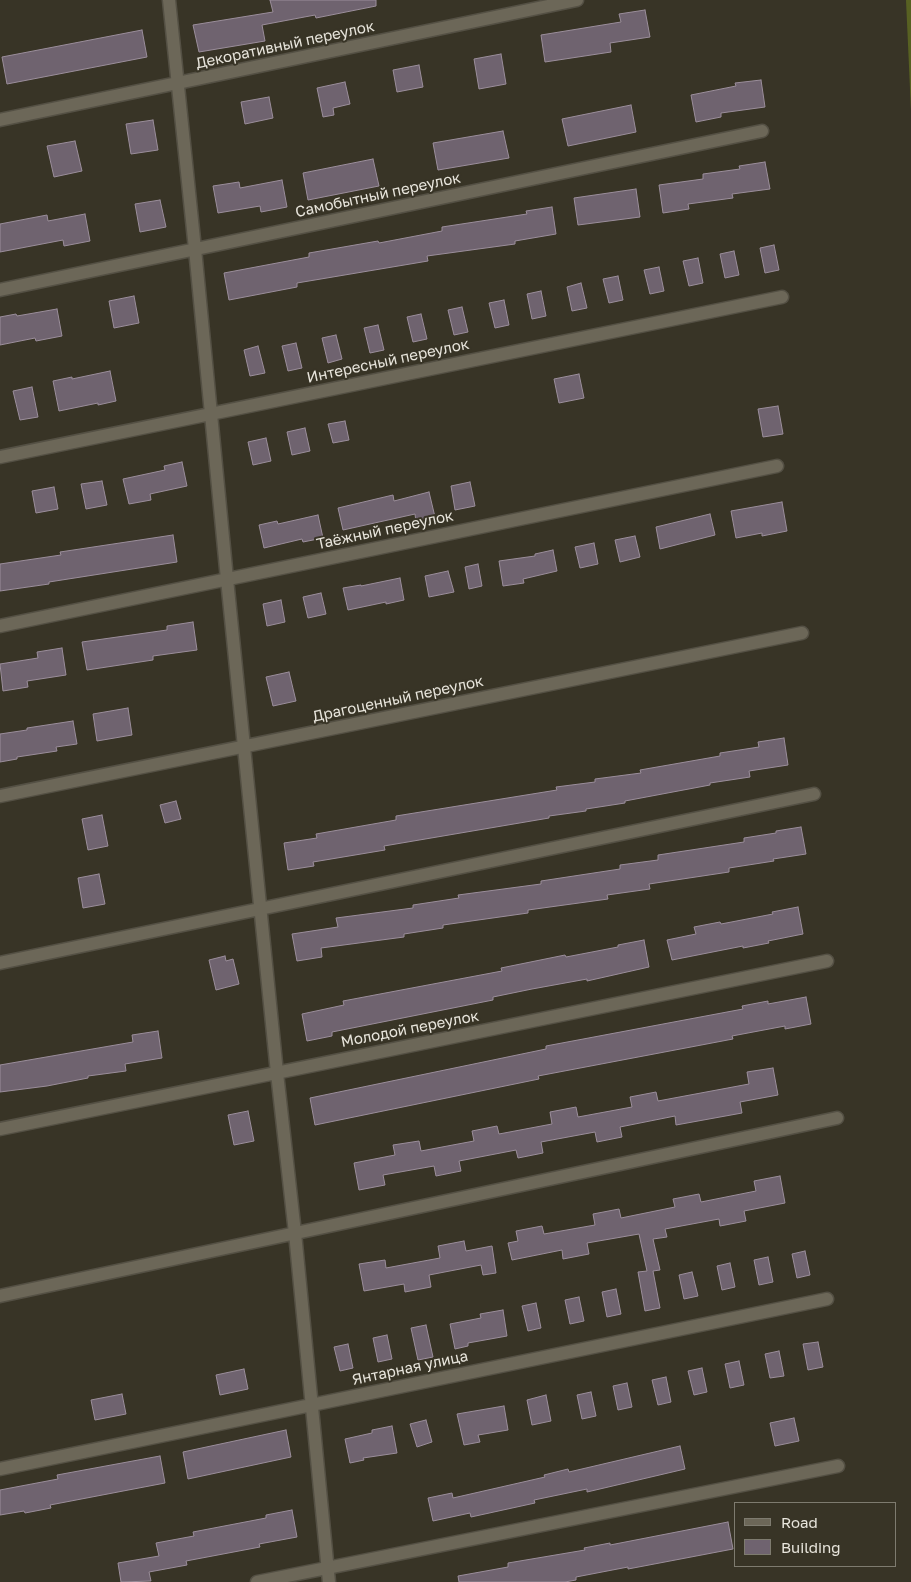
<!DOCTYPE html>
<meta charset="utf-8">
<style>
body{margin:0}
#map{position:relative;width:911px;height:1582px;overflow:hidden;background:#383426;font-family:"Golos Text",sans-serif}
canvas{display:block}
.legend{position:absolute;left:734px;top:1502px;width:162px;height:65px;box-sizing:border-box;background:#383426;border:1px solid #7e7b6f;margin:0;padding:6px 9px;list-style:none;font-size:15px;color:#e8e5dc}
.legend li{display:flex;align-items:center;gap:10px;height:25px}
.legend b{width:25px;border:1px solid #7e7b6f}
</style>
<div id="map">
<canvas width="911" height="1582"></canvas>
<ul class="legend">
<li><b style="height:6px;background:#6c6758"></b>Road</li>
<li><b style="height:14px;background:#6f636f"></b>Building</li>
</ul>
</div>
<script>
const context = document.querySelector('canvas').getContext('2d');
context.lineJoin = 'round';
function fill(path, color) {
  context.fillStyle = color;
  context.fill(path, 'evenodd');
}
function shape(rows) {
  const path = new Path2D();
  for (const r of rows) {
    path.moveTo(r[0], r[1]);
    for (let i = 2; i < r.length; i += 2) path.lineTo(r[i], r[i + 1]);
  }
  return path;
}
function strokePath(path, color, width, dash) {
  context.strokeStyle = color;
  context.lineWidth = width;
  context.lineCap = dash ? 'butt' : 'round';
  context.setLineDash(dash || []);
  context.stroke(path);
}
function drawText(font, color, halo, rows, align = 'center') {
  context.font = font + ' "Golos Text",sans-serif';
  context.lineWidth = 4;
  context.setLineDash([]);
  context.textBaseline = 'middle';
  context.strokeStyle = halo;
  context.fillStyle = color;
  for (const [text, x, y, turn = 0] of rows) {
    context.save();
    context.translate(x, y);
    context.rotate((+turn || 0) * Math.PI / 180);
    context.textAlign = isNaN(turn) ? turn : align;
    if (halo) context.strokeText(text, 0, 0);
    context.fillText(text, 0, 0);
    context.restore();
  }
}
fill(shape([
 [906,0,911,0,911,111]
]), '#586122');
const building = shape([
 [270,0,376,0,376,6,316,18,315,15,262,25,265,41,199,52,193,25,273,12,270,0],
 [645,10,650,37,610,43,611,52,545,62,541,35,621,22,619,14,645,10],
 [142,30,147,57,7,84,2,57,142,30],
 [501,54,506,84,479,89,474,59,501,54],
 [419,65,423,87,397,92,393,70,419,65],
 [761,80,765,107,721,113,721,117,696,122,691,95,736,86,735,83,761,80],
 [345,82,350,104,333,108,334,115,323,117,317,88,345,82],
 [269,97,273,118,245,124,241,102,269,97],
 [631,105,636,132,568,146,562,119,631,105],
 [153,120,158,150,131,154,126,124,153,120],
 [503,131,509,158,438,170,433,143,503,131],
 [75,141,82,171,54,177,47,146,75,141],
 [373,159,379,186,308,200,303,173,373,159],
 [765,162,770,189,732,194,733,198,688,204,689,209,663,213,659,185,703,179,703,174,740,169,739,166,765,162],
 [282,180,287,207,261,212,260,206,218,213,213,186,239,182,240,188,282,180],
 [636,189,640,217,578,225,574,198,636,189],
 [160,200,166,227,140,232,135,204,160,200],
 [552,207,556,234,515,241,515,244,427,256,428,261,297,283,297,287,229,300,224,273,309,257,309,253,378,241,379,243,442,231,442,227,527,214,526,211,552,207],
 [85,214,90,241,64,246,63,240,0,252,0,224,47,215,48,221,85,214],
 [774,245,779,270,765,273,760,248,774,245],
 [734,251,739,275,725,278,720,254,734,251],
 [698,258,703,283,689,286,683,261,698,258],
 [659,267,664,291,650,294,644,270,659,267],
 [618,276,623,300,609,303,603,279,618,276],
 [581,283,587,308,572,311,567,287,581,283],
 [541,291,546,316,532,319,527,294,541,291],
 [134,296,139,323,114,328,109,301,134,296],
 [504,300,509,325,495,328,489,303,504,300],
 [462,307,468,332,454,335,448,310,462,307],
 [57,309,62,336,36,341,35,338,0,345,0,317,16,314,17,316,57,309],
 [421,314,427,339,413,342,407,317,421,314],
 [378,325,384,350,370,353,364,328,378,325],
 [336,335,342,359,328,363,322,338,336,335],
 [296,343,302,368,288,371,282,346,296,343],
 [258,346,265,373,250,376,244,350,258,346],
 [110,371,116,401,98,405,98,403,59,411,53,381,72,377,72,379,110,371],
 [579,374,584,398,559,403,554,379,579,374],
 [32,387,38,417,20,420,13,391,32,387],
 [778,406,783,434,763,437,758,409,778,406],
 [345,421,349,440,333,443,328,424,345,421],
 [305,428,310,451,292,455,287,432,305,428],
 [266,438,271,461,253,465,248,442,266,438],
 [182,462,187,486,150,494,151,500,129,504,123,479,165,470,164,466,182,462],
 [102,481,107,505,86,509,81,484,102,481],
 [470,482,475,506,455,510,451,486,470,482],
 [54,487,58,509,36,513,32,491,54,487],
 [429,492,435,517,416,522,415,514,343,530,338,508,393,495,394,501,429,492],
 [782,502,787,531,762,536,762,533,736,538,731,511,782,502],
 [710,514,715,535,660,549,656,527,710,514],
 [318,515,323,538,303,542,302,539,264,548,259,525,277,521,278,524,318,515],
 [173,535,177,562,49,582,49,584,0,591,0,564,61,555,60,552,173,535],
 [635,536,640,557,620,562,615,540,635,536],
 [594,543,598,564,580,568,575,547,594,543],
 [553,550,557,571,523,579,524,583,503,586,499,561,535,556,535,554,553,550],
 [478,564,482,586,469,589,465,567,478,564],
 [448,571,454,592,429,597,425,576,448,571],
 [400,578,404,600,386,604,386,602,348,610,343,588,361,585,361,586,400,578],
 [321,593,326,614,308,618,303,597,321,593],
 [281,600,285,622,267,626,263,604,281,600],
 [193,622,197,650,153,656,153,660,87,670,82,642,167,630,167,626,193,622],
 [62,648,66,675,27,681,28,687,3,691,0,664,38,658,37,652,62,648],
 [289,672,296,701,273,706,266,677,289,672],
 [128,708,132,735,97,741,93,714,128,708],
 [73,721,77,744,56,747,57,751,17,757,17,759,0,762,0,734,27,730,27,728,73,721],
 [784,738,788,765,749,771,750,777,710,783,710,785,625,801,625,803,586,809,586,811,549,816,549,818,384,846,385,850,313,862,314,866,288,870,284,843,317,838,316,834,396,820,396,816,557,790,556,787,595,782,595,779,641,773,640,770,720,756,720,753,759,747,758,742,784,738],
 [176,801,181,819,165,823,160,805,176,801],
 [102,815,108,846,88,850,82,819,102,815],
 [801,827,806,854,773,859,774,861,729,868,729,872,649,884,650,889,607,895,608,899,528,910,528,913,443,925,443,928,404,934,404,937,321,948,322,957,297,961,292,934,338,927,336,918,413,908,413,905,459,898,458,895,541,884,541,881,620,869,620,865,658,860,658,855,744,842,744,838,776,833,776,831,801,827],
 [99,874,105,904,83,908,78,878,99,874],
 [798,907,803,934,768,941,769,943,743,948,743,946,672,960,667,940,696,934,694,927,720,922,721,924,773,914,772,912,798,907],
 [644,940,649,967,587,981,587,979,532,989,493,997,493,1000,332,1032,332,1036,307,1041,302,1014,344,1005,343,1001,502,971,501,968,565,955,566,957,618,947,618,945,644,940],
 [225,956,226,961,233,959,239,984,216,990,209,960,225,956],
 [806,997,811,1024,785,1029,785,1026,732,1036,733,1039,538,1076,539,1079,315,1125,310,1098,546,1049,546,1046,743,1009,742,1006,768,1001,768,1004,806,997],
 [158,1031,162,1058,125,1064,126,1071,88,1076,88,1078,47,1086,0,1092,0,1065,133,1042,132,1035,158,1031],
 [773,1068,778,1095,740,1102,742,1113,676,1125,675,1116,620,1127,622,1137,597,1142,595,1132,541,1142,543,1153,518,1158,516,1150,459,1161,461,1171,436,1176,434,1166,383,1175,385,1185,359,1190,354,1163,395,1155,393,1145,419,1141,421,1151,474,1141,472,1131,497,1126,499,1134,552,1124,550,1112,576,1107,578,1117,632,1107,630,1097,656,1092,658,1101,749,1084,747,1072,773,1068],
 [248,1111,254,1141,234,1145,228,1115,248,1111],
 [780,1176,785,1203,744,1211,746,1221,720,1226,719,1219,665,1229,667,1237,653,1239,660,1270,653,1271,660,1308,645,1311,638,1272,647,1271,639,1234,587,1243,589,1254,563,1259,562,1250,512,1260,508,1243,518,1241,516,1231,542,1226,544,1234,595,1225,593,1214,619,1209,621,1218,675,1207,673,1199,699,1194,701,1202,756,1191,754,1181,780,1176],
 [464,1241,466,1251,492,1246,496,1273,483,1275,481,1265,429,1275,431,1287,405,1292,404,1284,364,1291,359,1264,385,1260,386,1268,440,1258,438,1246,464,1241],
 [805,1251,810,1275,797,1278,792,1254,805,1251],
 [768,1257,773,1282,759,1285,754,1260,768,1257],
 [730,1263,735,1287,722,1290,717,1266,730,1263],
 [692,1272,698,1296,684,1299,679,1275,692,1272],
 [616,1289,621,1314,607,1317,602,1292,616,1289],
 [579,1297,584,1321,570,1324,565,1300,579,1297],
 [536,1303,541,1328,528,1331,522,1306,536,1303],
 [503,1310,507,1336,468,1343,468,1346,455,1349,450,1324,481,1318,480,1314,503,1310],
 [426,1325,433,1357,418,1360,411,1328,426,1325],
 [387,1335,392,1359,378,1362,373,1338,387,1335],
 [818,1342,823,1367,808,1370,803,1344,818,1342],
 [348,1344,353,1368,340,1371,334,1347,348,1344],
 [779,1351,784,1376,770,1378,765,1354,779,1351],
 [739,1361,744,1385,730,1388,725,1364,739,1361],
 [702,1368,707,1392,694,1395,688,1371,702,1368],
 [244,1369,248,1389,220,1395,216,1375,244,1369],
 [666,1377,671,1402,658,1405,652,1380,666,1377],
 [627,1383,632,1407,618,1410,613,1386,627,1383],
 [591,1392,596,1416,582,1419,577,1395,591,1392],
 [122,1394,126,1414,95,1420,91,1400,122,1394],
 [546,1395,551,1421,532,1425,527,1400,546,1395],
 [504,1406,508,1430,478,1435,480,1442,464,1445,457,1414,504,1406],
 [794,1418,799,1441,775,1446,770,1423,794,1418],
 [426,1420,432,1442,417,1447,410,1424,426,1420],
 [392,1426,397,1453,363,1458,364,1460,350,1463,345,1439,372,1433,372,1430,392,1426],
 [286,1430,291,1457,188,1479,183,1452,286,1430],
 [680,1446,685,1469,587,1492,587,1489,534,1500,535,1503,471,1517,470,1513,433,1521,428,1498,452,1493,453,1498,545,1477,544,1475,568,1469,569,1472,680,1446],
 [160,1456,165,1483,50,1505,51,1508,25,1513,24,1511,0,1515,0,1490,58,1479,57,1475,160,1456],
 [292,1510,297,1537,259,1544,260,1547,186,1561,187,1565,149,1572,151,1581,121,1582,118,1563,159,1556,156,1543,194,1536,193,1532,266,1518,266,1515,292,1510],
 [728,1522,733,1549,628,1569,628,1567,576,1577,576,1580,565,1582,459,1582,458,1576,508,1567,508,1563,585,1550,584,1548,610,1543,610,1545,728,1522]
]);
fill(building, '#6f636f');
strokePath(building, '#9b8e9b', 1);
const minor = shape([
 [169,0,195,249,227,579,277,1073,295,1233,329,1582],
 [0,120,577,0],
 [0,290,762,131],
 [0,457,782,297],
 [0,626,777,466],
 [0,796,802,633],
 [0,963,814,794],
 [0,1129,827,961],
 [0,1296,837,1118],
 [0,1469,827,1299],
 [257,1582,838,1466]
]);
strokePath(minor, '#545044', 15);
strokePath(minor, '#6c6758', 12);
drawText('15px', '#e8e5dc', '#383426', [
 ["Декоративный переулок",285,45,-12],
 ["Самобытный переулок",378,195,-12],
 ["Интересный переулок",388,361,-12],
 ["Таёжный переулок",385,530,-12],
 ["Драгоценный переулок",398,699,-12],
 ["Молодой переулок",410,1029,-11],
 ["Янтарная улица",410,1368,-12]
]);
</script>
